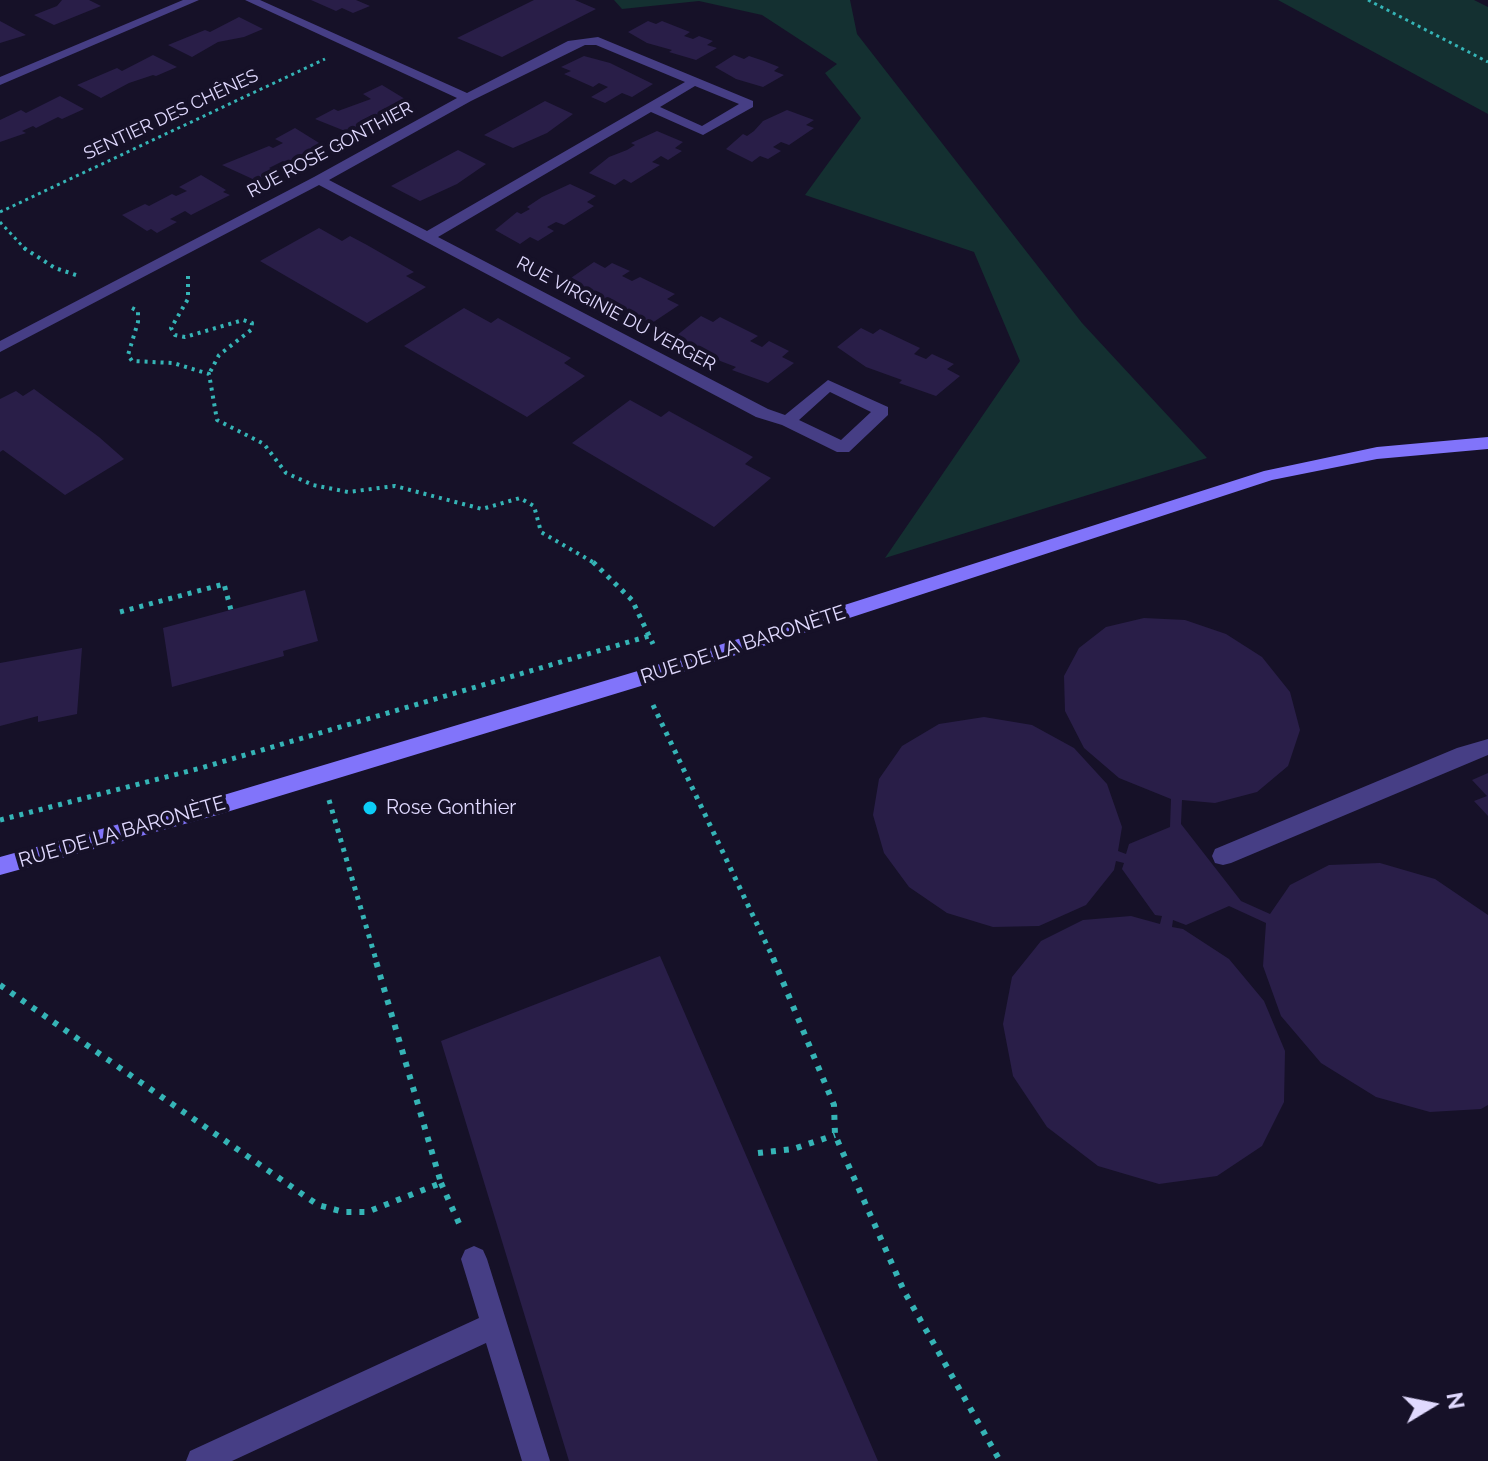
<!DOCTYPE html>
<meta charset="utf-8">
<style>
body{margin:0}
#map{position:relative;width:1488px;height:1461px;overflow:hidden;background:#161128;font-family:Raleway,sans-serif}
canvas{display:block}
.north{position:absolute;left:1392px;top:1365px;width:80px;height:80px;-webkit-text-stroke:6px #161128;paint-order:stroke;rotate:80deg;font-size:22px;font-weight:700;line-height:32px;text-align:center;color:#e0d9fe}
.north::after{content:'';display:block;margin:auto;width:28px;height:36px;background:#e0d9fe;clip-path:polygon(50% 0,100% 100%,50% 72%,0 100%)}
</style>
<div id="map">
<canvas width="1488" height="1461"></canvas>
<div class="north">N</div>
</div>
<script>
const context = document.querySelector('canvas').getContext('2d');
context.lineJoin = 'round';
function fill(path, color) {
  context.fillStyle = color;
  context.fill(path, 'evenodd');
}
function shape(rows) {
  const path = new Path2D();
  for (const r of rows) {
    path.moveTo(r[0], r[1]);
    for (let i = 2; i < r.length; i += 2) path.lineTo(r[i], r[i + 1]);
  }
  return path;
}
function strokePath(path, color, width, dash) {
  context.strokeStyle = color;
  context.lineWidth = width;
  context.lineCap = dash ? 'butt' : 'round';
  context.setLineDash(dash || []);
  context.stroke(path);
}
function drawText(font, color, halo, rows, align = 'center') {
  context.font = font + ' Raleway,sans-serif';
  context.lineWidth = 8;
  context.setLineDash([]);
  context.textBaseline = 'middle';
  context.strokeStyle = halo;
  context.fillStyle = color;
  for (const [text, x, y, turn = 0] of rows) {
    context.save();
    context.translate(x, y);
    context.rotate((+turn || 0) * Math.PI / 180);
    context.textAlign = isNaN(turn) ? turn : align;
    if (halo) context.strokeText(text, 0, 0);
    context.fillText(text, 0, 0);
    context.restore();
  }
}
fill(shape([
 [614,0,850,0,857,34,1082,323,1207,458,885,558,1020,361,974,252,805,195,861,118,825,73,837,64,762,15,699,1,622,9],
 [1278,0,1474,0,1488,7,1488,114]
]), '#143031');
fill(shape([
 [62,0,89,0,101,6,54,25,34,15,57,6],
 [311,0,356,0,370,6,353,13,342,8,336,11],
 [534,0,575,0,596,9,502,57,457,38],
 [239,17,263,29,244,37,218,42,192,57,168,45,205,30,210,32],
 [0,21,26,35,0,43],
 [648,21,656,24,662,21,690,32,684,36,693,39,699,36,713,41,707,45,717,48,696,60,669,52,672,50,647,43,628,32],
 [153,55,177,67,156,76,153,75,129,83,101,98,77,85,117,68,122,71],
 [734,55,744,59,749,56,764,61,779,67,774,71,784,75,763,87,736,79,715,67],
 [584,56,610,63,653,84,632,97,622,93,605,103,591,97,608,87,599,83,593,87,564,74,571,71,561,67],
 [382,85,410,102,378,118,372,115,360,121,366,125,350,133,315,119,334,109,338,111,371,99,363,94],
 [60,96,84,109,62,119,58,117,36,128,33,126,22,131,26,133,0,142,0,120,21,110,26,113],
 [545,101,573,114,547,133,513,148,484,135],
 [787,110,814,120,806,125,814,128,789,145,781,142,773,147,781,151,768,159,760,156,752,162,726,149,743,134,747,136,754,131,763,121],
 [295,128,324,146,289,164,283,161,269,168,275,171,257,181,222,165,269,146,273,148,283,143,275,139],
 [657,131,683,142,675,148,682,151,668,160,661,156,652,162,660,165,631,183,624,179,615,185,589,173,609,157,627,150,635,145,631,143],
 [458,150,486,164,457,184,420,201,391,186],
 [201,175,226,190,223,192,230,195,191,215,185,211,170,219,177,222,157,233,151,229,147,231,122,215,145,204,149,206,172,194,176,196,187,191,179,187],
 [570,184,596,196,587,202,594,206,564,225,556,222,547,227,554,231,538,241,530,237,520,244,495,230,517,212,521,214,530,209,527,207,542,197],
 [319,228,342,241,350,236,367,245,414,272,406,276,426,287,367,323,260,261],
 [594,262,605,268,612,263,630,271,622,276,632,281,640,277,675,294,667,299,679,305,652,323,619,311,604,301,606,300,596,294,591,297,568,280],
 [464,308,491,323,498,318,571,358,564,363,585,376,527,417,404,346],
 [701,316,713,322,720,317,758,336,750,341,762,347,769,341,789,351,782,357,794,363,768,383,732,370,736,367,702,354,676,336],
 [861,328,873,334,880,329,920,348,914,354,926,359,932,354,954,364,947,369,960,376,936,396,899,383,902,380,866,367,837,347],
 [34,389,99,437,124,459,65,495,3,450,0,452,0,399,16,391,23,396],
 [630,400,661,417,669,411,753,457,745,464,771,478,714,527,572,443],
 [305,590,318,641,283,651,284,656,172,687,163,628],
 [1144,618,1185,620,1226,634,1262,657,1290,692,1300,730,1288,766,1257,792,1215,803,1182,800,1181,824,1241,901,1270,914,1290,885,1329,865,1380,863,1435,879,1488,915,1488,1105,1481,1109,1430,1112,1376,1097,1321,1063,1281,1016,1263,966,1266,923,1229,906,1186,925,1173,920,1172,927,1183,929,1229,959,1264,1001,1285,1051,1284,1102,1262,1146,1217,1176,1159,1184,1098,1166,1047,1127,1013,1076,1003,1024,1012,977,1041,941,1083,920,1131,916,1160,924,1162,916,1155,915,1122,869,1124,863,1116,861,1114,870,1086,905,1039,926,993,927,947,913,909,887,884,853,873,815,879,779,902,746,939,724,984,717,1032,725,1074,748,1107,784,1122,827,1118,851,1126,854,1129,844,1170,827,1171,799,1119,778,1084,748,1065,711,1064,676,1079,648,1106,627],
 [82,648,77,714,38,722,38,716,0,726,0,663],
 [1488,773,1488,816,1474,801,1487,796,1472,780],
 [660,956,878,1461,569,1461,441,1041]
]), '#291e48');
strokePath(shape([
 [1368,0,1488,62],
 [0,212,325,59],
 [0,222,26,250]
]), '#35b4b6', 3, [3, 4]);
strokePath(shape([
 [24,248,55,268,79,276],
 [188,276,188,299,171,328,175,335,185,337,243,320,252,323,251,330,219,355,209,374],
 [132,308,138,311,138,322,128,355,132,361,173,363,209,374,217,420,264,444,286,473,313,485,348,492,395,486,482,509,520,498,534,506,541,532,596,564]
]), '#35b4b6', 4, [3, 5]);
strokePath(shape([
 [593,562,632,600,653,644],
 [120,612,224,584,231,610],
 [653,705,774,960],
 [329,800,376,960],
 [0,820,201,768,649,636]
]), '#35b4b6', 5, [4, 6]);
strokePath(shape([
 [773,958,834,1105,835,1135,904,1291,1000,1461],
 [0,985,318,1205,344,1212,367,1212,441,1183,375,958],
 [758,1153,793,1149,835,1135],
 [441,1183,462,1230]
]), '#35b4b6', 6, [5, 8]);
fill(shape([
 [1488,739,1488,755,1231,863,1223,865,1215,863,1212,856,1215,849,1457,748,1488,739],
 [474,1246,483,1250,487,1259,550,1461,522,1461,486,1343,232,1461,186,1461,190,1451,479,1318,461,1259,465,1250,474,1246]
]), '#463e85');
fill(shape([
 [183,0,199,0,0,85,0,77,183,0],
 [245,0,260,0,467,93,568,41,598,37,753,101,753,107,703,135,651,112,438,237,768,409,785,415,828,380,888,407,888,415,849,452,837,452,782,425,756,417,319,185,0,352,0,341,314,177,457,98,245,0],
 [585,45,596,45,685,82,427,231,329,180,471,101,585,45],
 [695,86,739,104,702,126,660,107,695,86],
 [830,392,871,412,841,440,799,420,830,392]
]), '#463e85');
fill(shape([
 [1488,437,1488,449,1377,459,1272,480,641,686,217,815,0,875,0,857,217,797,641,670,1264,471,1377,447,1488,437]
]), '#8174fa');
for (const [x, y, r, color] of [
 [370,808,8,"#0ccdf6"]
]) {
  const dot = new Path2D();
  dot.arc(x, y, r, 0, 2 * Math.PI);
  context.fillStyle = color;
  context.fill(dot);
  strokePath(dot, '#161128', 3);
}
drawText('18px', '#e0d9fe', '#161128', [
 ["SENTIER DES CHÊNES",171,115,-25],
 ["RUE ROSE GONTHIER",330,150,-28],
 ["RUE VIRGINIE DU VERGER",616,314,28]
]);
drawText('20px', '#e0d9fe', '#161128', [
 ["RUE DE LA BARONÈTE",743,645,-18],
 ["RUE DE LA BARONÈTE",122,832,-16]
]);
drawText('20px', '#e0d9fe', '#161128', [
 ["Rose Gonthier",386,808]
], 'left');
</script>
